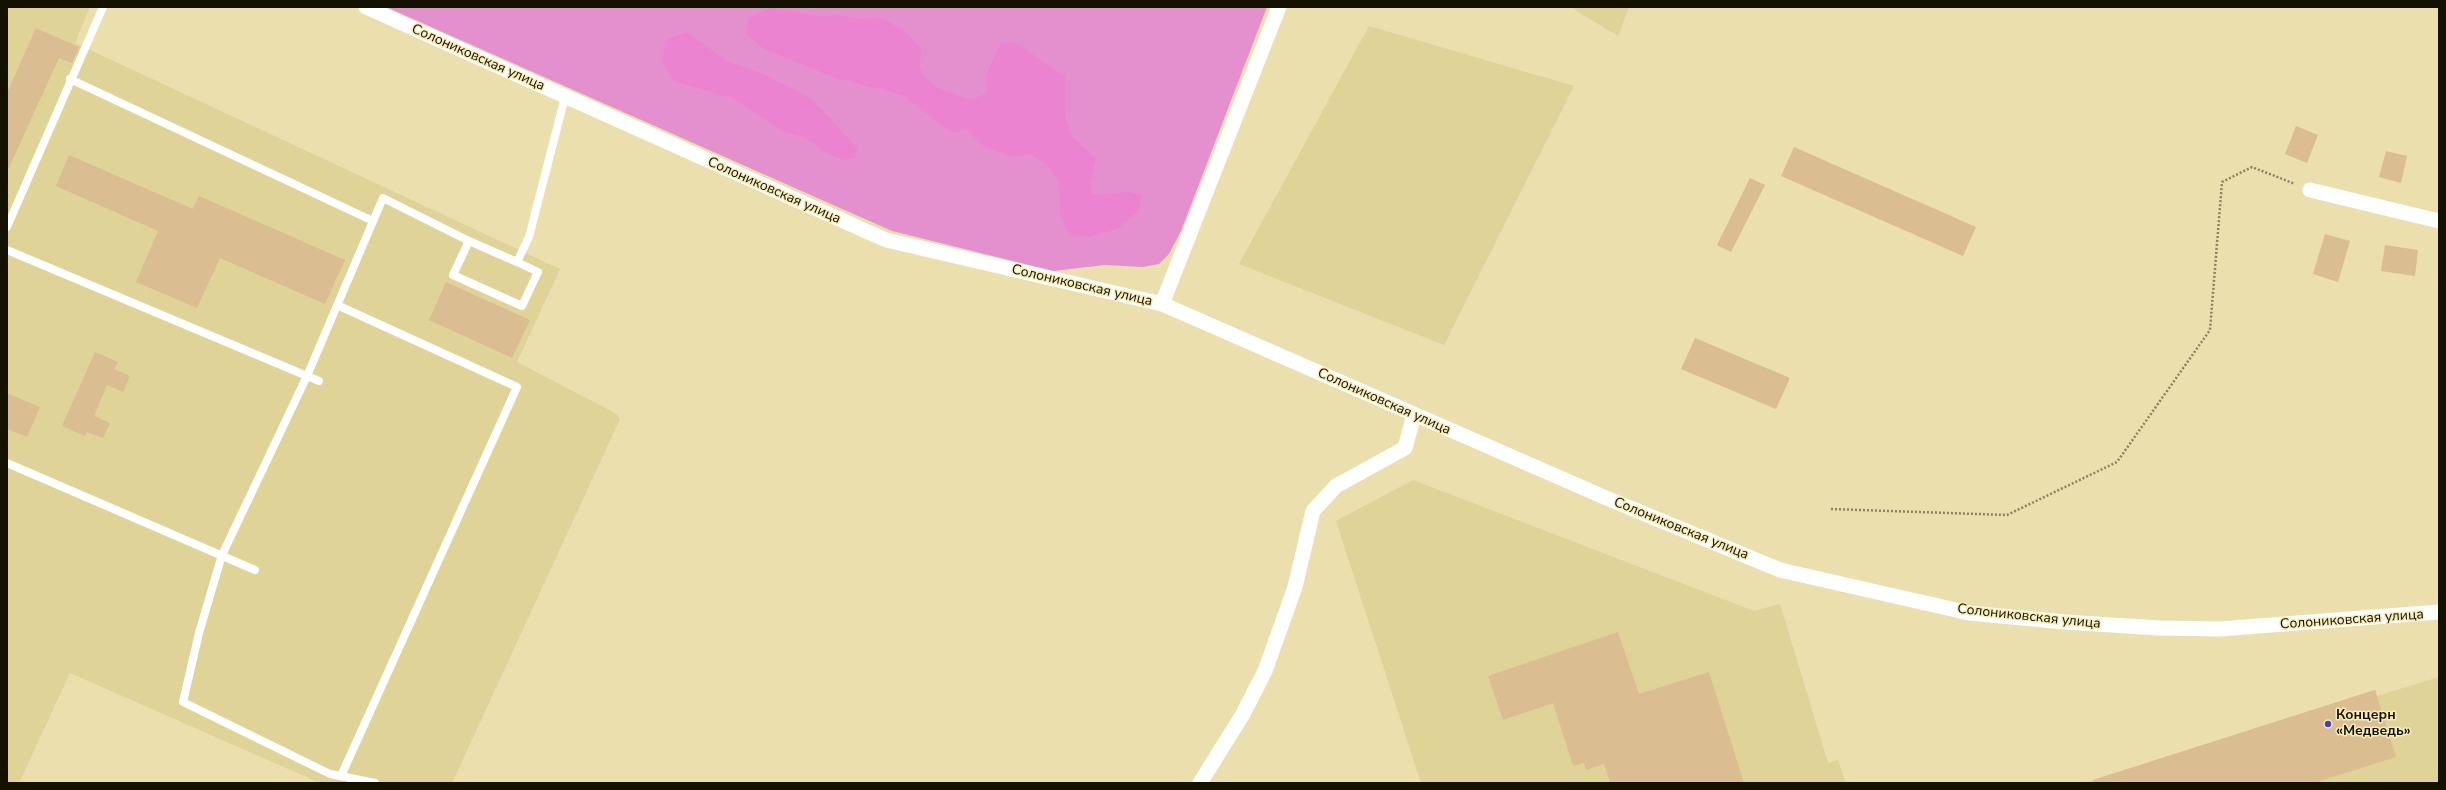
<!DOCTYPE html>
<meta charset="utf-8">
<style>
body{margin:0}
#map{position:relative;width:2446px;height:790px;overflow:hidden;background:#eadfad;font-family:"Nunito Sans",sans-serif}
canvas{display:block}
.frame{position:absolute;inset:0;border:8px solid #151101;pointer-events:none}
</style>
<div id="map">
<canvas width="2446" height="790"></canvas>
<div class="frame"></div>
</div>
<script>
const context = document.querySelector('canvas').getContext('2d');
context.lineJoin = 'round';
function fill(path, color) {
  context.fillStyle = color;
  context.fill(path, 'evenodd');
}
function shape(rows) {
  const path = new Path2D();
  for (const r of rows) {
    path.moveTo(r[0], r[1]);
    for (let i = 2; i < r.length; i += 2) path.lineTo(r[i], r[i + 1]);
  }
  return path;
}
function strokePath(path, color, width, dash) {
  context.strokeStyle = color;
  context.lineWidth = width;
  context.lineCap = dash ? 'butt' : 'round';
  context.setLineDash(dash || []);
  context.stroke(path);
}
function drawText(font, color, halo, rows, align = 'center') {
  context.font = font + ' "Nunito Sans",sans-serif';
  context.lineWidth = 3;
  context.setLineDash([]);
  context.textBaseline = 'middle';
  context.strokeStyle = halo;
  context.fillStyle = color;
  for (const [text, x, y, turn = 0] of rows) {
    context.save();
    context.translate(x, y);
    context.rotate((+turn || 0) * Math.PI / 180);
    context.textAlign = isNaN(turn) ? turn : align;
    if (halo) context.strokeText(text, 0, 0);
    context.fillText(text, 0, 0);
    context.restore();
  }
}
fill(shape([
 [7,7,90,7,75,43,560,269,517,362,617,414,620,419,452,783,320,783,70,673,19,783,7,783],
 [1570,7,1629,7,1618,36],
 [1369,26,1574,86,1444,345,1239,264],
 [1413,480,1754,611,1780,604,1828,763,1838,760,1846,783,1421,783,1336,521],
 [2439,677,2439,783,2083,783,2375,690,2377,696]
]), '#dfd398');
fill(shape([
 [386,7,1267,7,1181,231,1169,254,1159,264,1143,267,1105,265,1053,271,892,231]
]), '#e590ce');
fill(shape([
 [770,8,822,16,836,15,860,19,882,18,905,31,921,49,920,67,923,75,936,87,971,100,986,93,988,70,1001,43,1015,42,1065,77,1065,116,1072,137,1096,158,1090,183,1092,195,1129,192,1142,195,1139,211,1117,229,1090,237,1069,235,1060,213,1059,183,1048,165,1030,154,1012,157,983,146,967,130,950,132,903,95,835,78,764,49,746,34,750,17],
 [687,32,728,62,762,73,812,99,857,148,856,158,844,160,824,152,806,138,782,131,734,99,673,81,662,61,666,39]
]), '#ec83d1');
fill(shape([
 [36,28,79,47,72,63,59,58,7,172,7,93],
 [2296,126,2318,135,2307,163,2285,154],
 [1794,147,1976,227,1963,256,1781,176],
 [2386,151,2407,156,2401,183,2379,177],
 [69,155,193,209,199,196,345,260,325,304,220,258,197,308,136,282,158,231,56,186],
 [1750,178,1765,185,1731,252,1717,245],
 [2325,234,2350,241,2338,282,2313,274],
 [2385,245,2418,250,2415,276,2381,271],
 [446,282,530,320,512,358,429,320],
 [1695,338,1790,378,1776,409,1681,369],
 [95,352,118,362,114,369,130,376,123,392,107,385,94,416,110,423,103,438,87,432,85,436,62,426],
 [7,393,40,407,27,437,7,429],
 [1618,632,1639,694,1709,672,1744,783,1610,783,1604,764,1586,770,1584,763,1573,766,1553,703,1503,720,1488,676],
 [2375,690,2396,757,2314,783,2093,783,2093,780]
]), '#dabd91');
strokePath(shape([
 [1831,509,2007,515,2117,462,2210,330,2222,182,2252,167,2295,184]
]), '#8b8360', 2.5, [2, 2]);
strokePath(shape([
 [70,79,373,221],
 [7,227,103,7],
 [7,250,319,381],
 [517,262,529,237,565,97],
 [337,305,517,387,341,776],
 [7,463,255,570],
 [375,783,330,774,183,702,199,633,222,555,307,376,383,198,469,241,517,262,538,272,522,306,453,275,469,241]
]), '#fff', 8);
strokePath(shape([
 [366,7,886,240,1162,304,1604,497,1780,570,1969,613,2065,622,2159,628,2220,629,2439,612],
 [2310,190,2439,221],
 [1162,304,1279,7],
 [1200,783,1243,714,1265,671,1295,587,1313,511,1336,486,1405,448,1414,415]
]), '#fff', 15);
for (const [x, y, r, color] of [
 [2328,724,4,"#4643b9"]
]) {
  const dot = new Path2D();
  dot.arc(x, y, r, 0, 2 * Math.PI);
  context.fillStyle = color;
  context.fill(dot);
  strokePath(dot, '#f7ecb9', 1.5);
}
drawText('14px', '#151101', '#f7ecb9', [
 ["Солониковская улица",478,58,24],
 ["Солониковская улица",774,191,24],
 ["Солониковская улица",1082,286,13],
 ["Солониковская улица",1384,402,24],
 ["Солониковская улица",1681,529,22],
 ["Солониковская улица",2029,617,6],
 ["Солониковская улица",2352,620,-4]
]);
drawText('bold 14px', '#151101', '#f7ecb9', [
 ["Концерн",2336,716],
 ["«Медведь»",2336,732]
], 'left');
</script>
